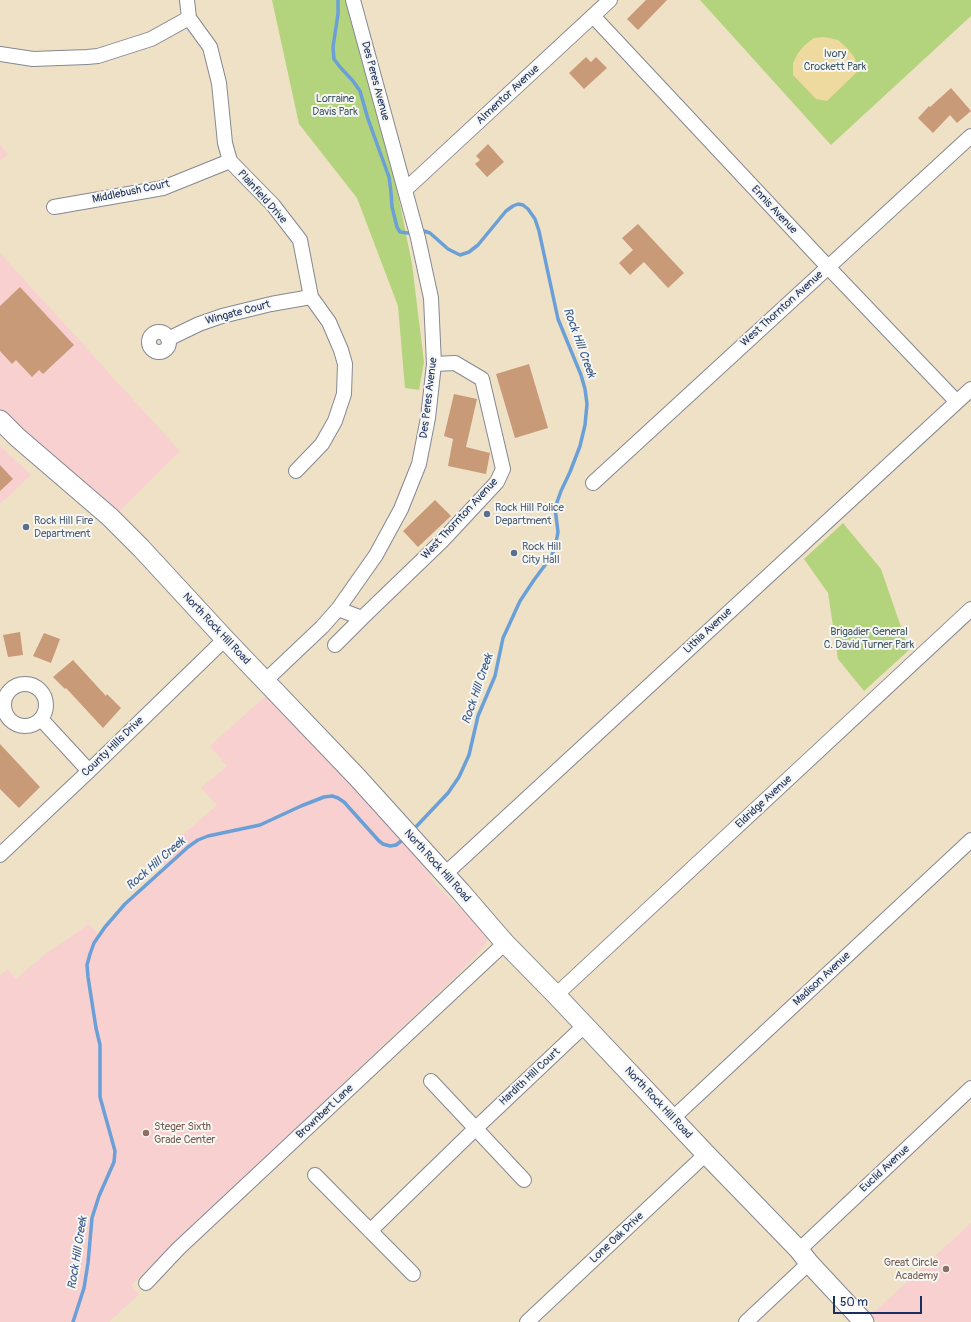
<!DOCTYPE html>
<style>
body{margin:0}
#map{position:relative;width:971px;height:1322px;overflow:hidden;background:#efe1c5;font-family:Pangolin,sans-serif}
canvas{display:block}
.scale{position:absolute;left:833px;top:1296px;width:89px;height:18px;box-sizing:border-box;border:2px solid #1b2f5e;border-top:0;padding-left:5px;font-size:12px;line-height:14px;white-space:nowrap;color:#1b2f5e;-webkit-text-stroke:3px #f6f6f2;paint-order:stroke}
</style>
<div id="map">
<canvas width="971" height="1322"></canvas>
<div class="scale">50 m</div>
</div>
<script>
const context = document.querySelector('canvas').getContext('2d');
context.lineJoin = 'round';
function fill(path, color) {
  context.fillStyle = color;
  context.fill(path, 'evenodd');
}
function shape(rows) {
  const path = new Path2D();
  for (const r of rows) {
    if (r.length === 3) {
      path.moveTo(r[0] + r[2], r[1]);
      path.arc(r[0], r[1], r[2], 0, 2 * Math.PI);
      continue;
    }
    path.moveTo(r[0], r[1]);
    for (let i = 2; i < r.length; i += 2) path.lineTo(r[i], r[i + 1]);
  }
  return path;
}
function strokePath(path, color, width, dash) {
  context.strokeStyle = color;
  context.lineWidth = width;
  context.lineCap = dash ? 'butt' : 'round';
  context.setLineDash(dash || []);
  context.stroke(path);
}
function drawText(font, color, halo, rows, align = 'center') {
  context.font = font + ' Pangolin,sans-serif';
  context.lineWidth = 4;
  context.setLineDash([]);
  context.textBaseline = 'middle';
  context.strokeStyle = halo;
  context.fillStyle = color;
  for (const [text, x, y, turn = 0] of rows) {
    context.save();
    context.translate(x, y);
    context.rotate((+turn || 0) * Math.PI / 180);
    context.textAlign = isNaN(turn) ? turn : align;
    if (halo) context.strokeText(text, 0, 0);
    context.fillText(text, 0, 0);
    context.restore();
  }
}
fill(shape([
 [0,145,8,154,0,161],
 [0,253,180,451,118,513,0,410],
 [0,446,31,475,0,504],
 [267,695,408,844,419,857,435,884,454,903,474,919,488,938,483,948,460,972,131,1285,139,1294,109,1322,0,1322,0,976,7,969,16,979,43,956,89,924,99,935,136,895,166,869,157,857,217,805,201,788,227,766,210,746],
 [971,1223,971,1322,878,1322,871,1315]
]), '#f7d0cf');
fill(shape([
 [272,0,348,0,396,184,412,264,424,362,419,390,405,388,398,306,357,198,299,124],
 [700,0,971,0,971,16,831,145],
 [843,523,881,569,909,650,864,691,838,659,828,593,804,559]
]), '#b3d47c');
fill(shape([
 [824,37,838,40,847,48,855,58,857,72,827,101,816,99,793,75,793,63,798,53,805,45,814,38]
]), '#eeda9e');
strokePath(shape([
 [338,0,338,14,333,47,334,59,340,67,353,81,360,91,368,119,389,177,391,192,392,207,397,227,400,232,408,233,413,233],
 [412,831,448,793,459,777,469,755,478,716,495,676,503,638,509,625,520,601,534,580,551,557,555,548,558,532,555,508,561,491,570,472,580,446,585,425,587,404,585,389,581,375,558,319,539,231,535,219,528,209,523,205,518,204,513,206,506,211,478,245,469,252,460,255,448,249,430,233,424,231,419,232],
 [73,1322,84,1288,88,1263,92,1218,99,1196,114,1162,115,1151,100,1097,100,1045,96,1028,88,977,87,965,90,954,94,943,105,927,125,904,188,847,198,840,208,836,260,825,301,806,324,797,332,796,338,798,344,802,379,841,383,844,390,846,396,845,405,838]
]), '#6aa0d7', 3.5);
fill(shape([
 [646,0,667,0,638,30,627,19],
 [586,57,591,62,596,57,607,68,584,89,569,73],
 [951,88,971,111,957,123,950,115,933,133,918,118,929,106,930,107],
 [488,144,504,162,487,177,475,164,480,160,476,156],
 [638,224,684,273,668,288,644,262,630,275,619,263,633,250,622,238],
 [20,287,74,345,43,374,39,370,32,377,16,360,12,364,0,351,0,306],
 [529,364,548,428,515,438,496,374],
 [454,394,477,399,466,447,490,453,486,474,448,466,453,439,444,436],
 [0,465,13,479,0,491],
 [435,500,451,516,418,547,403,531],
 [20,632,23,655,8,657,3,635],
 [44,633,60,639,51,663,33,656],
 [73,660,106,696,107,694,121,708,103,728,66,688,65,689,53,677],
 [0,744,40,787,19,808,0,789]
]), '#c89a78');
const street = shape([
 [187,0,189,18,210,47,219,83,225,143,230,161,273,205,300,240,311,297,329,322,341,350,345,364,344,394,335,421,322,444,296,471],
 [593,16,828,267,957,402],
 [0,54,33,59,87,57,98,56,151,39,189,18],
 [405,190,610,0],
 [54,207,163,188,230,161],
 [159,342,10],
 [168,339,199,324,222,316,271,304,311,297],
 [593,483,971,136],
 [338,609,362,618,442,541,497,482,503,469,482,379,455,363,434,364],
 [335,645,362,618],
 [265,681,322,627,338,609,376,555,401,509,419,464,428,418,434,364,431,298,418,238,353,0],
 [25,705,21],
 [41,719,89,771],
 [0,855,89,771,225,639],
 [445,874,971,389],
 [556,995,971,609],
 [431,1081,524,1180],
 [673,1118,971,840],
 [315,1175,413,1274],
 [370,1231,475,1129,585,1025],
 [799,1250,971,1088],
 [146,1283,178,1249,505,943],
 [527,1322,706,1154],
 [746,1322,809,1263]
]);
const secondary = shape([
 [0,420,17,437,110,517,141,548,225,639,357,777,461,892,505,943,556,995,706,1154,799,1250,809,1263,864,1322]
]);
strokePath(street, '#858892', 16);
strokePath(secondary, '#858892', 21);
strokePath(street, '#fff', 14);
strokePath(secondary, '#fff', 19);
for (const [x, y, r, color] of [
 [487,514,4,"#5c6f8a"],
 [26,527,4,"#5c6f8a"],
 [514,553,4,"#5c6f8a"],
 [146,1133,4,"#8d6e63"],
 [946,1269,4,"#8d6e63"]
]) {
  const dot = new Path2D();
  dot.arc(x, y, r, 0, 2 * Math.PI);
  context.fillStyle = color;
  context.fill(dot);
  strokePath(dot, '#f6f6f2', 1.5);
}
drawText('11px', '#415866', '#f6f6f2', [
 ["Ivory",835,54],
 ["Crockett Park",835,67],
 ["Lorraine",335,99],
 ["Davis Park",335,112],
 ["Brigadier General",869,632],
 ["C. David Turner Park",869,645]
]);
drawText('11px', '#1b2f5e', '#f6f6f2', [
 ["Des Peres Avenue",375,81,75],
 ["Almentor Avenue",508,95,-43],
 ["Middlebush Court",131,192,-12],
 ["Plainfield Drive",262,197,48],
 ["Ennis Avenue",774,210,47],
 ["West Thornton Avenue",782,309,-42],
 ["Wingate Court",238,313,-15],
 ["Des Peres Avenue",429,398,-83],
 ["West Thornton Avenue",460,519,-47],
 ["North Rock Hill Road",216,629,47],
 ["Lithia Avenue",708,631,-43],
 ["County Hills Drive",113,747,-44],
 ["Eldridge Avenue",764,802,-43],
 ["North Rock Hill Road",437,866,48],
 ["Madison Avenue",822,979,-43],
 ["Hardith Hill Court",530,1077,-43],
 ["North Rock Hill Road",658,1103,47],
 ["Brownbert Lane",325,1112,-43],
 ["Euclid Avenue",885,1169,-43],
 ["Lone Oak Drive",617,1238,-43]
]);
drawText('11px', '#4e5e75', '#f6f6f2', [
 ["Rock Hill Police",495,508],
 ["Department",495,521],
 ["Rock Hill Fire",34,521],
 ["Department",34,534],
 ["Rock Hill",522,547],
 ["City Hall",522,560]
], 'left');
drawText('11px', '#785e54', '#f6f6f2', [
 ["Steger Sixth",154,1127],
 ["Grade Center",154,1140],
 ["Great Circle",938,1263,"right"],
 ["Academy",938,1276,"right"]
], 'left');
drawText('italic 12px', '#375788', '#f6f6f2', [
 ["Rock Hill Creek",579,343,70],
 ["Rock Hill Creek",478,689,-71],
 ["Rock Hill Creek",156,864,-41],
 ["Rock Hill Creek",78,1253,-81]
]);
</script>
